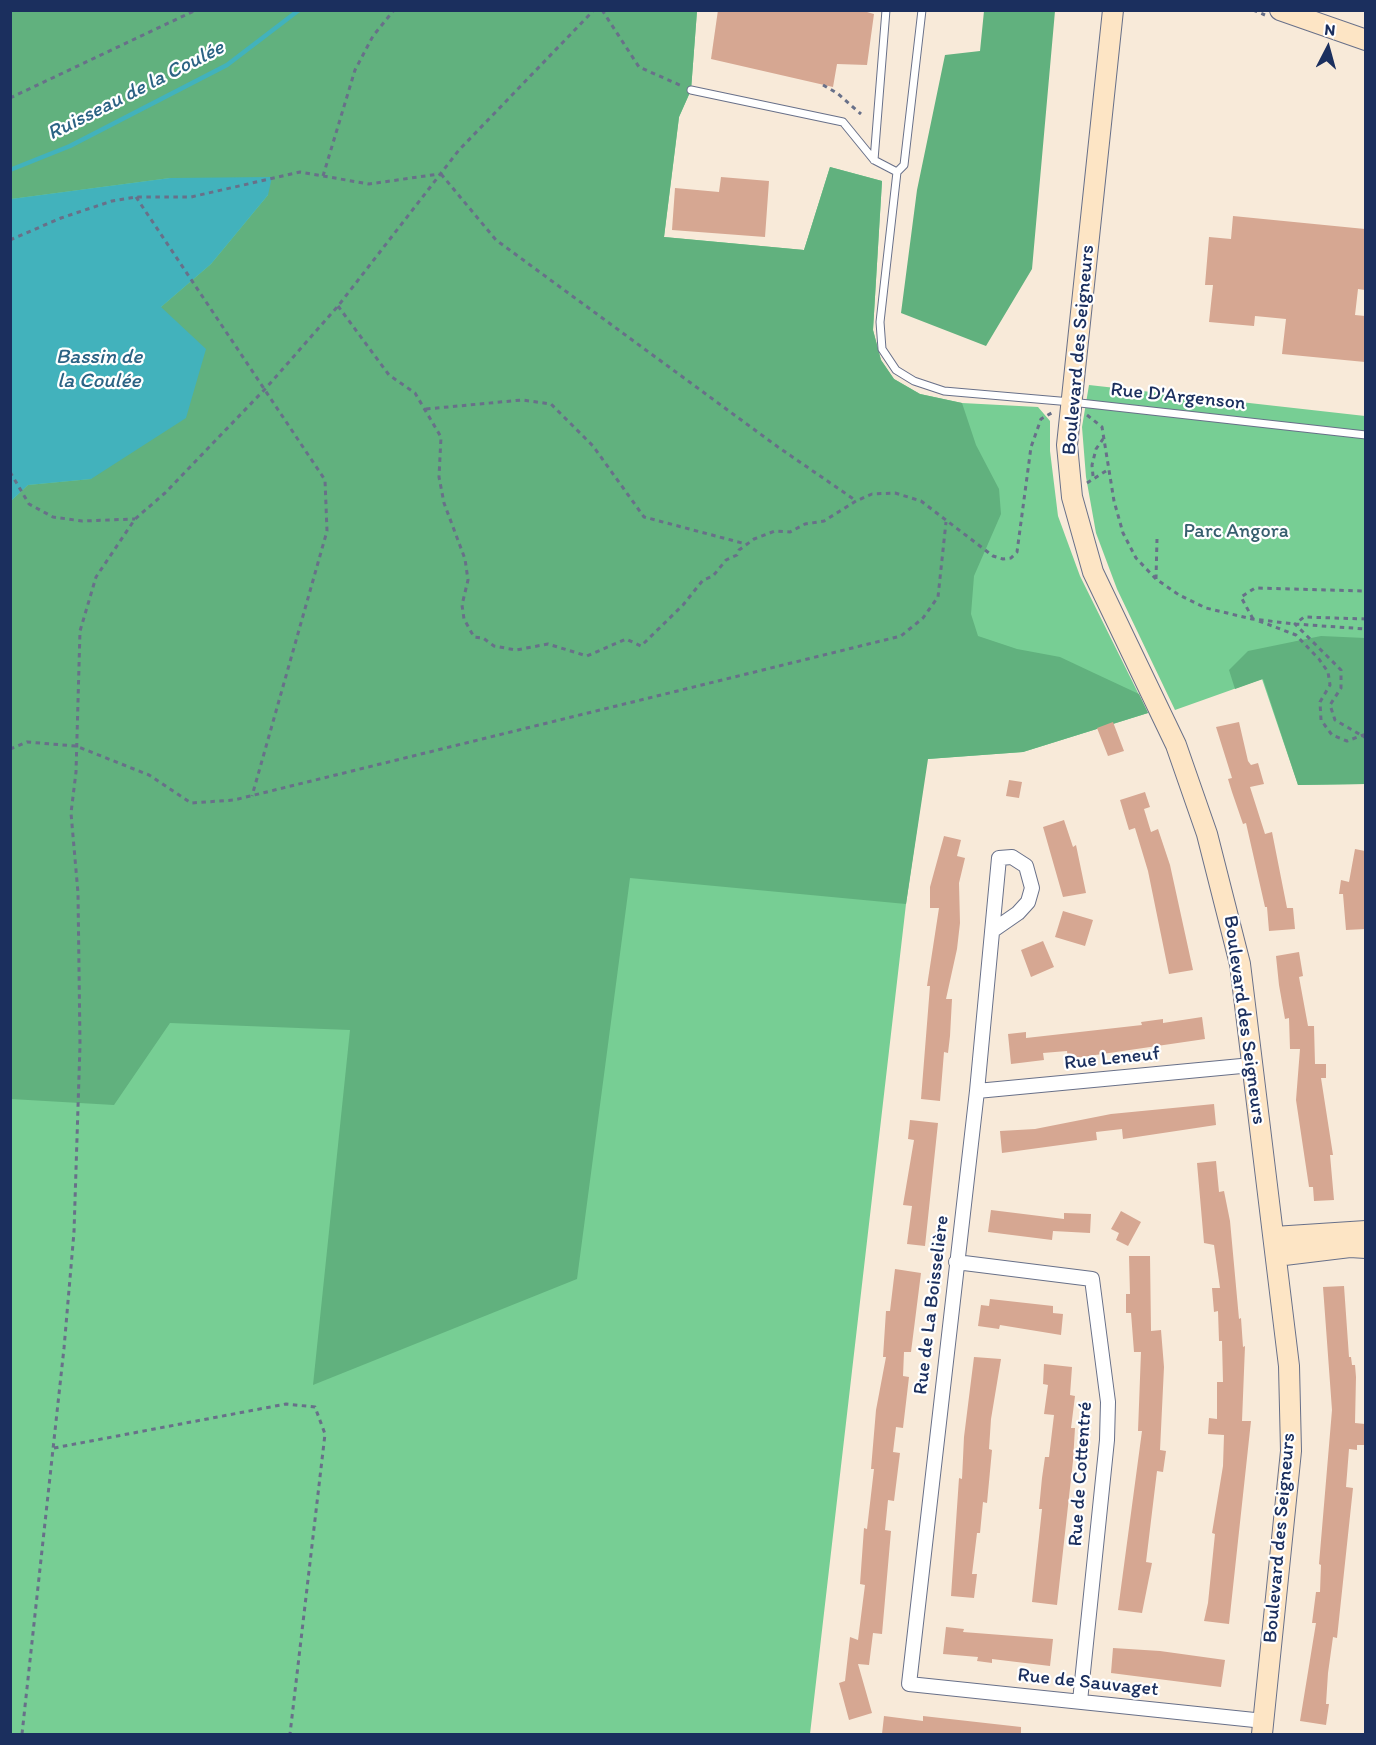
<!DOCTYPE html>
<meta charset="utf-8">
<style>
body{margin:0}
#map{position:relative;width:1376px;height:1745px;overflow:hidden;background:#f8ead9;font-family:Itim,sans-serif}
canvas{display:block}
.frame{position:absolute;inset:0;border:12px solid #1b2f5e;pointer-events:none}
.north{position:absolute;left:1298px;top:18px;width:60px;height:60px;-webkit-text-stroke:4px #fff;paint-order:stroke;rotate:6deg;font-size:16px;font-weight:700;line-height:24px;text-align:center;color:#1b2f5e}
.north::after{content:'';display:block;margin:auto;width:21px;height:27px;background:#1b2f5e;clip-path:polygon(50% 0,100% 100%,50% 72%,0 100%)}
</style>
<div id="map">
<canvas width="1376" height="1745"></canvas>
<div class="frame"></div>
<div class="north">N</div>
</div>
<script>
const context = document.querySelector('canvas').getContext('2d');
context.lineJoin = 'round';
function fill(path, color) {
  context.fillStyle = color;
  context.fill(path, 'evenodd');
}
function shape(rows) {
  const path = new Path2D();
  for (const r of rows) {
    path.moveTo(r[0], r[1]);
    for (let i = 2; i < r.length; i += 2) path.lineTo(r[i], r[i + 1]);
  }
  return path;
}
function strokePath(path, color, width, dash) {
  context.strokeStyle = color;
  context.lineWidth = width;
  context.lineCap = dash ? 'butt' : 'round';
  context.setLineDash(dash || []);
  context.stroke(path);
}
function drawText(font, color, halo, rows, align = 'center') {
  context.font = font + ' Itim,sans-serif';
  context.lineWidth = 4.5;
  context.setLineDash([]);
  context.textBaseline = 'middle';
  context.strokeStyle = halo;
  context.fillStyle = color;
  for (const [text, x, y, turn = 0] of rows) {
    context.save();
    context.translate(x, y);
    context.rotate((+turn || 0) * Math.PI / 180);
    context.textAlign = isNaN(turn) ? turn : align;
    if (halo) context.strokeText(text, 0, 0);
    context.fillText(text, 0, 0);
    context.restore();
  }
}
fill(shape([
 [11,11,697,11,691,90,679,117,664,237,804,250,830,167,882,181,873,330,881,360,894,379,920,394,962,403,1038,407,1050,421,1050,451,1058,516,1080,576,1148,713,1023,752,927,759,906,904,810,1734,11,1734],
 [1089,385,1365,416,1365,784,1298,785,1262,679,1175,710,1117,589,1096,533,1086,477,1082,427]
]), '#77ce94');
fill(shape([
 [10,11,697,11,691,90,679,117,664,237,804,250,830,167,882,181,873,330,881,360,894,379,920,394,962,403,976,445,999,489,1001,514,974,576,971,614,978,636,1017,649,1060,657,1094,673,1139,694,1148,713,1023,752,928,759,906,904,630,878,577,1279,313,1385,350,1030,170,1023,114,1105,11,1099,11,501,28,485,91,479,161,307,211,264,268,195,170,178,11,199],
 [984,11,1055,11,1032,269,986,346,901,313,917,190,945,55,980,51],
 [1321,636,1365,638,1365,784,1298,785,1263,679,1235,689,1229,670,1248,651]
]), '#61b17e');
fill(shape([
 [272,177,268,195,211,264,161,307,206,349,186,418,91,479,28,485,11,501,11,199,170,178]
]), '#42b2bc');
strokePath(shape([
 [10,170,70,146,227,65,299,10]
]), '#42b2bc', 4.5);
fill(shape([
 [718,10,860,10,874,14,867,65,837,64,833,87,711,59],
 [721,177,769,181,765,237,672,230,675,188,719,192],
 [1233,216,1365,229,1365,290,1358,289,1355,315,1365,316,1365,362,1282,354,1286,319,1255,316,1254,326,1209,322,1213,285,1205,285,1209,237,1231,239],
 [1113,722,1124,751,1108,756,1097,728],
 [1239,722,1248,761,1251,765,1258,763,1264,784,1250,787,1265,834,1272,832,1287,908,1293,908,1295,929,1269,931,1267,907,1265,907,1246,823,1243,824,1232,792,1228,779,1232,778,1216,727],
 [1009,780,1022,782,1019,798,1006,796],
 [1145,792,1150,807,1144,809,1151,832,1158,829,1170,865,1193,970,1169,974,1148,871,1135,828,1129,830,1120,800],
 [1064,820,1073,847,1076,845,1086,893,1063,897,1043,827],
 [944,836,961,840,957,856,965,858,959,883,960,923,957,949,946,999,952,999,950,1036,948,1053,944,1052,940,1101,921,1099,930,986,927,986,939,908,930,908,930,887],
 [1355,849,1365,851,1365,929,1346,930,1343,894,1339,894,1341,880,1349,882],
 [1063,911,1093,920,1085,946,1055,937],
 [1043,941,1054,967,1031,977,1021,950],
 [1299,952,1303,976,1299,977,1308,1026,1314,1026,1315,1064,1326,1064,1326,1078,1321,1078,1333,1155,1330,1155,1334,1200,1314,1201,1313,1187,1309,1187,1296,1100,1300,1049,1290,1049,1289,1018,1285,1019,1279,985,1276,956],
 [1202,1017,1205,1039,1068,1059,1067,1051,1043,1053,1044,1060,1011,1064,1008,1034,1026,1032,1026,1038,1142,1025,1141,1022,1163,1019,1163,1023],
 [1214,1104,1216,1125,1123,1139,1122,1129,1096,1132,1097,1140,1002,1153,1000,1131,1035,1129,1111,1114],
 [910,1120,938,1123,925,1246,907,1244,912,1206,903,1205,914,1140,908,1139],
 [1216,1161,1219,1192,1224,1191,1230,1221,1239,1319,1241,1318,1243,1347,1245,1346,1242,1421,1251,1421,1229,1624,1204,1621,1208,1603,1215,1534,1212,1533,1223,1466,1224,1435,1208,1434,1209,1418,1217,1419,1217,1382,1223,1382,1222,1341,1219,1341,1218,1311,1214,1312,1212,1288,1220,1288,1214,1245,1204,1243,1197,1163],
 [991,1210,1064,1219,1064,1213,1091,1214,1090,1233,1053,1231,1052,1240,988,1232],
 [1121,1211,1141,1222,1128,1246,1116,1240,1119,1233,1111,1229],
 [1129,1256,1150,1256,1151,1331,1161,1330,1164,1367,1160,1450,1166,1451,1163,1472,1157,1471,1146,1562,1152,1563,1142,1613,1118,1610,1142,1431,1138,1431,1141,1352,1134,1352,1131,1313,1126,1313,1126,1294,1130,1294],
 [895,1269,921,1273,911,1352,904,1352,903,1376,909,1377,903,1428,896,1427,893,1452,900,1453,894,1501,888,1500,885,1530,891,1531,882,1634,873,1633,869,1665,858,1664,872,1713,849,1720,839,1683,845,1681,850,1637,858,1640,865,1585,860,1584,864,1528,867,1529,874,1469,871,1469,876,1410,886,1357,883,1357,886,1311,890,1311],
 [1344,1286,1349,1357,1351,1357,1352,1365,1355,1365,1356,1377,1355,1423,1365,1424,1364,1445,1357,1445,1357,1450,1349,1449,1346,1487,1353,1488,1337,1638,1333,1637,1328,1673,1326,1704,1329,1704,1326,1725,1300,1721,1316,1623,1312,1623,1316,1592,1320,1592,1321,1565,1319,1564,1332,1410,1323,1287],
 [990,1299,1053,1306,1053,1313,1063,1314,1061,1335,1000,1325,999,1329,978,1326,981,1305,989,1306],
 [974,1357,1001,1359,991,1419,989,1449,992,1450,987,1503,983,1502,980,1533,977,1533,972,1574,977,1574,974,1598,951,1596,959,1478,962,1479,964,1437],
 [1044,1364,1072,1367,1070,1395,1075,1396,1071,1428,1075,1428,1073,1461,1057,1605,1032,1602,1042,1509,1039,1509,1042,1478,1045,1457,1049,1457,1054,1415,1044,1414,1048,1385,1043,1384],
 [946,1627,964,1629,963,1632,1053,1639,1050,1666,992,1659,992,1663,977,1661,978,1657,943,1654],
 [1113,1648,1160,1651,1225,1660,1221,1687,1111,1673],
 [884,1716,923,1721,923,1716,1021,1727,1021,1734,882,1734]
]), '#d6a792');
const lane = shape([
 [691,90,843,122,874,160,897,172,880,322,882,349,896,370,914,381,944,391,1071,402,1366,435],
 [874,160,886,10],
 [897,172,904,165,922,10]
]);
const street = shape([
 [992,931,1018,913,1028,902,1032,888,1026,866,1012,857,999,858,977,1091,909,1684,1264,1721],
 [977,1091,1252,1065],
 [956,1262,1092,1279,1108,1402,1107,1440,1080,1701]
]);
const secondary = shape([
 [1113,10,1067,445,1072,497,1093,572,1176,745,1207,834,1240,964,1289,1366,1291,1451,1262,1734],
 [1280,10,1366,40],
 [1274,1237,1366,1231],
 [1276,1256,1350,1247,1366,1248]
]);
strokePath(lane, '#687089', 9);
strokePath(street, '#687089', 16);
strokePath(secondary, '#687089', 22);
strokePath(shape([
 [602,10,639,67,682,86],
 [1253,10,1265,15],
 [823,85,837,93,861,114],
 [10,98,196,10],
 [441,174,496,240,778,447,855,500],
 [323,176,355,70,373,36,394,10],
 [136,197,325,480,327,531,252,796],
 [10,240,61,218,112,201,136,197,191,197,300,172,369,184,439,174],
 [338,306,389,375,415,393,441,437,439,477,444,503,465,559,468,580,462,605,464,619,474,637,483,638,494,646,516,650,548,644,587,656,626,639,641,646,683,605,703,580,713,576,726,560,737,555,739,550,754,539,775,531,790,532,805,524,824,521,856,501,872,494,895,493,921,501,993,556,1003,559,1011,558,1017,552,1031,447,1041,419,1055,411],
 [426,409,522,400,551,404,593,446,644,517,746,544],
 [1087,415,1102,427,1114,501,1123,533,1136,558,1156,579,1179,595,1206,608,1252,619,1295,624,1366,629],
 [10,472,29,504,53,517,82,521,135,519],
 [1093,476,1092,465,1096,449,1103,439],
 [1087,483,1109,469],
 [1156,579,1157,539],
 [1253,619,1241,597,1255,588,1366,591],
 [1366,619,1304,617,1295,624,1341,670,1341,688,1330,705,1335,720,1366,738],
 [1259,621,1296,635,1319,659,1328,672,1330,685,1320,702,1321,720,1332,735,1347,741,1366,734],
 [10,749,27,742,76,746,149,775,191,803,234,800,901,636,923,618,938,597,946,522],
 [54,1448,286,1404,315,1407,325,1434,290,1734],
 [22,1734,64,1348,74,1232,80,1045,78,893,71,813,76,772,80,631,96,577,135,519,165,493,266,388,338,306,459,150,594,10]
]), '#687089', 3, [4.5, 4.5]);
strokePath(lane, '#fff', 7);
strokePath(street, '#fff', 14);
strokePath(secondary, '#fde5c5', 20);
drawText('20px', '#1b2f5e', '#fff', [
 ["Boulevard des Seigneurs",1079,350,-85],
 ["Rue D'Argenson",1178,397,6],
 ["Boulevard des Seigneurs",1244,1020,82],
 ["Rue Leneuf",1112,1059,-6],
 ["Rue de La Boisselière",932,1305,-83],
 ["Rue de Cottentré",1081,1474,-86],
 ["Boulevard des Seigneurs",1280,1538,-85],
 ["Rue de Sauvaget",1088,1683,6]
]);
drawText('20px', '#375f6e', '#fff', [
 ["Parc Angora",1236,532]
]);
drawText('italic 21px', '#2b6384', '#fff', [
 ["Ruisseau de la Coulée",136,91,-27],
 ["Bassin de",99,358],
 ["la Coulée",99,382]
]);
</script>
